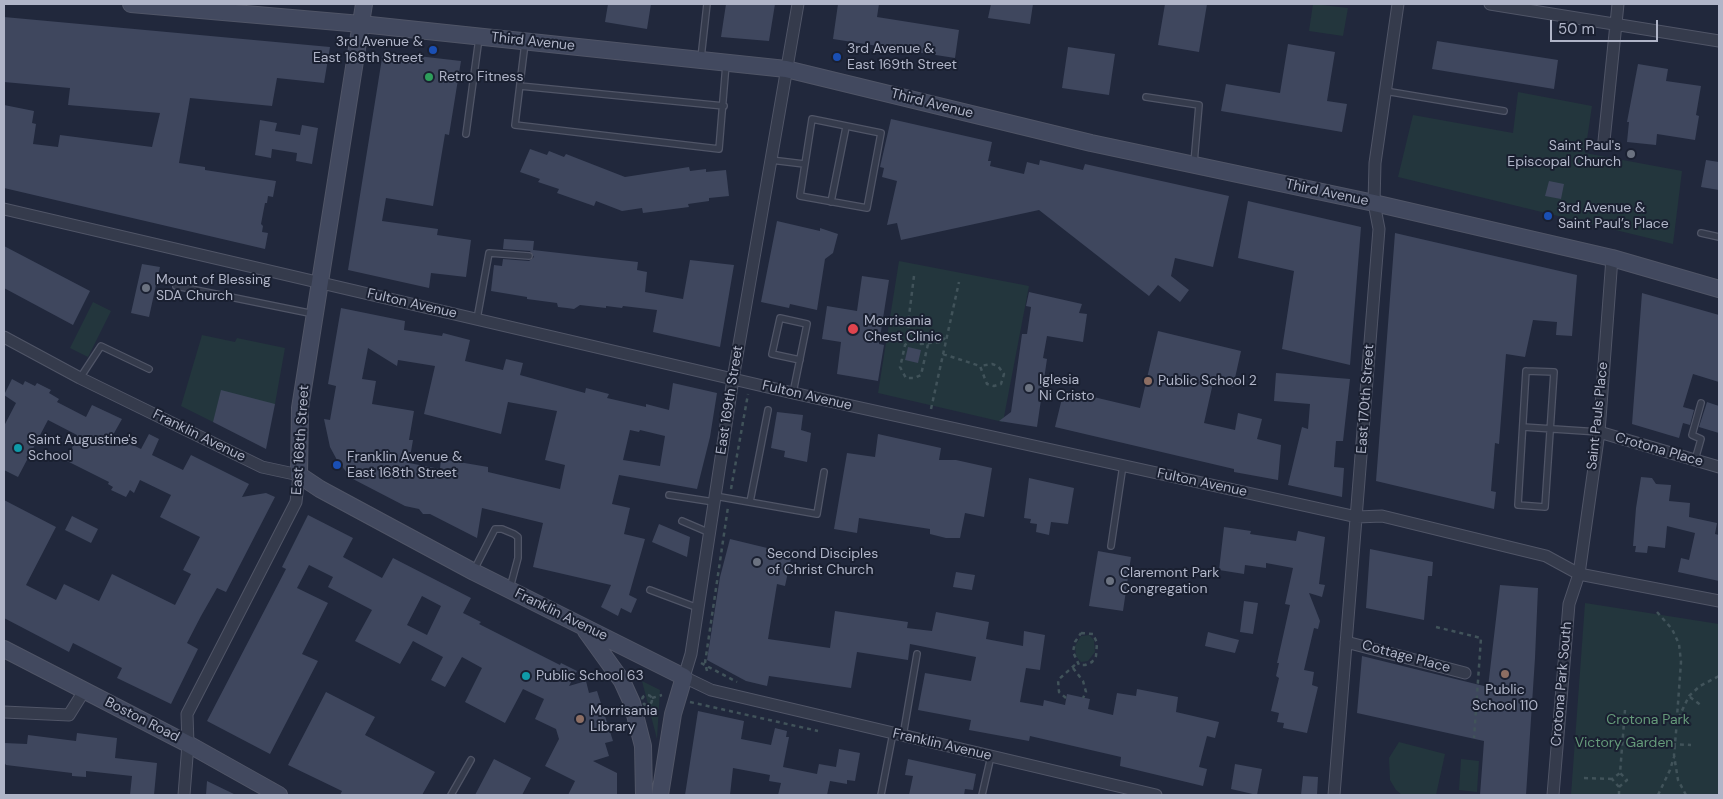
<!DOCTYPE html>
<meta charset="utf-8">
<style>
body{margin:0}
#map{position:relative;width:1723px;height:799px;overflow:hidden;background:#21283c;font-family:"DM Sans",sans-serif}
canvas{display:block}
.frame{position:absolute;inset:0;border:5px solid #b0b5c8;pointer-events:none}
.scale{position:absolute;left:1550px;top:20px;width:108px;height:22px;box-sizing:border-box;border:2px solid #b0b5c8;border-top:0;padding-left:6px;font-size:15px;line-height:18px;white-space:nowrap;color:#b0b5c8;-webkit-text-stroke:4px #1a2031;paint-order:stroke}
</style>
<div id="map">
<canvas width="1723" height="799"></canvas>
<div class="frame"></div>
<div class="scale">50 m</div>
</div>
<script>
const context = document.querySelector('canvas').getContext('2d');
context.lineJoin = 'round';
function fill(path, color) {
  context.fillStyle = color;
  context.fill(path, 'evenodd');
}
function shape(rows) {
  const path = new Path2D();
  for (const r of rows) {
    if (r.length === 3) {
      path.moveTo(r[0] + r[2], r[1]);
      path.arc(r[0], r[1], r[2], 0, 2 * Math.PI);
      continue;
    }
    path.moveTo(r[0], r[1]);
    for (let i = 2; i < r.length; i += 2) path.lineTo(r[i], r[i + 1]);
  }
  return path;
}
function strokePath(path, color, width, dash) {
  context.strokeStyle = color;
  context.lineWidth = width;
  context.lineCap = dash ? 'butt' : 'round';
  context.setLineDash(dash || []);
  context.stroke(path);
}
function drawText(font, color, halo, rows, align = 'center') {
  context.font = font + ' "DM Sans",sans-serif';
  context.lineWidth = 4;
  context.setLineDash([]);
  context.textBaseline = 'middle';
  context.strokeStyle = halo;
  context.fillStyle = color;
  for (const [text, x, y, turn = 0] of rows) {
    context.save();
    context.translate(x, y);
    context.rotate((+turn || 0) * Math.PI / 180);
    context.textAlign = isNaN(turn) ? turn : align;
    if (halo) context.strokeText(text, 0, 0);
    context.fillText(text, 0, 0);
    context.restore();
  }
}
fill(shape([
 [1313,4,1348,8,1343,36,1309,31],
 [1518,92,1592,106,1585,153,1682,171,1673,244,1398,177,1413,115,1513,133],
 [899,261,1029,286,1003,422,878,393],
 [93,302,111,311,88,357,70,348],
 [202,335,235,342,237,338,285,348,275,404,213,422,181,406],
 [1585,603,1719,624,1719,795,1571,795],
 [1089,635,1094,640,1095,652,1088,661,1081,662,1076,656,1075,646,1081,636],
 [642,681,660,690,657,739],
 [1399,742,1445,754,1436,795,1402,795,1396,790,1390,780,1389,758],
 [1461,759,1479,761,1477,792,1459,790]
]), '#23363d');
fill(shape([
 [608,4,651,4,647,29,605,22],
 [726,4,775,4,769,41,721,37],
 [838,4,879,4,877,17,959,30,955,58,833,39],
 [991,4,1033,4,1030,24,988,18],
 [1165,4,1207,4,1199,52,1158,45],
 [4,17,330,47,324,83,277,78,272,106,190,98,179,163,205,167,205,170,276,181,273,197,268,196,267,203,265,203,261,224,263,226,262,232,268,233,265,249,4,188,4,105,34,111,32,123,36,124,33,144,58,147,60,135,152,147,160,113,68,105,70,88,4,82],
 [1437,41,1558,60,1554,89,1432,69],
 [1288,44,1335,52,1327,101,1347,104,1342,132,1221,111,1226,84,1280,93],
 [1068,47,1115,54,1109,95,1062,88],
 [383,52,461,61,449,135,445,134,433,206,386,198,382,221,438,229,437,235,471,240,466,277,431,273,429,288,348,270],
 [1638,64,1668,69,1666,81,1701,86,1696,115,1699,116,1695,140,1657,134,1656,145,1627,142,1629,122,1627,122],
 [891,119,992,142,988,161,991,161,990,166,1024,174,1027,162,1039,165,1040,160,1083,170,1085,164,1229,196,1213,267,1175,258,1171,276,1189,290,1180,302,1158,285,1149,296,1039,210,901,240,897,223,887,225,897,181,882,177,884,168,880,167],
 [260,120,277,123,275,131,300,135,302,125,318,128,312,164,296,161,297,153,272,149,271,158,255,155],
 [530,149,547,155,549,151,564,157,566,154,625,177,689,167,690,171,706,169,706,172,726,170,729,196,709,198,709,201,688,204,689,207,643,213,642,208,622,211,596,201,594,206,557,193,559,189,538,182,540,179,520,172],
 [1706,160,1719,162,1719,190,1701,187],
 [1549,181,1564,184,1561,199,1545,196],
 [1248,201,1361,227,1350,365,1282,349,1294,271,1238,258],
 [777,221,820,231,820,228,838,234,833,253,825,259,817,310,790,304,789,308,761,302],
 [1395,233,1577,275,1572,336,1556,335,1557,322,1533,320,1525,357,1506,354,1499,444,1495,443,1491,491,1496,492,1494,509,1376,481],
 [504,239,534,241,533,250,638,262,637,270,647,272,645,292,683,299,690,260,734,265,720,347,653,332,657,310,623,306,622,308,606,306,606,308,580,305,574,309,567,308,558,307,557,303,527,299,527,297,491,291,494,265,502,266,503,259,529,261,534,257,530,251,503,249],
 [4,246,90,291,73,325,4,288],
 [142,264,160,267,149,317,131,313],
 [862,276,889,280,879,344,884,345,878,381,837,374,841,342,822,339,827,306,857,311],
 [1029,292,1082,304,1079,313,1087,314,1083,342,1047,336,1043,358,1047,359,1037,427,999,421,1011,412,1022,334,1027,334,1031,307,1026,306],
 [1642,293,1719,315,1719,382,1693,374,1683,407,1694,410,1690,425,1683,423,1679,438,1632,424],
 [341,308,405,321,404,330,442,336,443,333,470,340,465,361,503,370,506,359,523,363,520,375,585,393,586,388,609,394,607,398,646,407,646,404,669,410,673,383,717,393,710,437,697,489,619,475,612,504,630,508,624,534,645,539,629,595,637,599,631,613,621,608,618,616,601,607,611,585,533,567,543,523,482,508,477,538,430,514,423,514,419,509,405,506,351,478,337,460,330,447,324,419,330,420,336,386,328,384],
 [368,348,397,366,398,360,435,366,424,414,501,434,508,402,557,411,545,460,565,465,560,489,488,472,488,467,441,459,440,469,409,463,413,440,409,440,414,411,372,404,376,381,362,379],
 [630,430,639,432,640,430,665,436,660,466,623,460],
 [1158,331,1241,351,1233,387,1213,383,1204,423,1235,430,1238,413,1262,419,1257,439,1281,445,1278,480,1234,472,1234,469,1055,427,1064,390,1140,408],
 [908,347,921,350,918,363,905,360],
 [1276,373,1350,379,1343,441,1336,441,1334,467,1344,468,1342,497,1288,485,1302,427,1308,429,1310,404,1274,401],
 [12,379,23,385,25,381,35,386,37,383,51,390,49,393,59,399,57,402,86,417,92,405,122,419,113,435,141,449,149,434,159,439,152,455,183,470,191,455,249,484,242,497,266,493,275,497,226,592,217,588,201,616,187,643,198,649,171,704,117,678,122,668,73,643,69,652,4,618,4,500,56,527,26,585,56,600,64,584,99,601,112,574,175,605,191,574,183,570,200,537,160,517,171,495,140,480,134,493,130,490,126,497,111,490,113,487,108,484,109,482,67,461,77,435,48,420,18,477,4,470,4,426,16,403,4,395],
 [221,390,275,404,266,449,213,422],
 [1707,402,1719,406,1719,433,1699,427],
 [777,412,803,415,801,430,811,433,807,462,784,457,785,451,771,448],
 [878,434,941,448,939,460,956,460,992,468,984,517,965,513,960,538,946,538,930,534,930,529,859,518,857,533,834,529,847,453,875,457],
 [1641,477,1652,478,1656,484,1671,485,1669,501,1690,503,1689,517,1717,523,1715,534,1719,535,1719,581,1678,572,1681,558,1689,560,1695,533,1667,526,1665,548,1648,546,1647,553,1635,552,1636,546,1633,546,1636,508],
 [1029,478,1074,488,1068,524,1051,522,1049,535,1036,532,1037,524,1030,523,1031,519,1024,518],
 [308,515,353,538,343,557,382,578,393,558,471,598,463,613,481,622,479,624,560,665,561,663,577,671,569,686,586,681,589,693,597,691,613,741,605,743,609,756,593,761,617,773,617,795,568,795,575,781,545,766,559,739,556,729,535,719,544,699,523,689,505,723,465,702,482,668,462,657,445,687,431,680,443,657,413,641,400,664,355,641,372,610,328,587,333,577,309,565,297,588,328,603,302,654,318,661,270,754,207,721,286,569,282,567],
 [422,596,441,606,427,635,407,625],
 [72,516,98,529,91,543,65,530],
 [659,524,690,537,687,557,652,542],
 [1224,527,1251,531,1250,534,1296,541,1298,531,1325,537,1319,584,1325,585,1322,597,1309,593,1320,621,1318,629,1314,628,1304,670,1314,672,1312,685,1318,687,1307,733,1283,728,1284,723,1277,722,1279,713,1271,711,1279,678,1276,676,1279,663,1277,663,1290,605,1285,604,1293,568,1266,563,1266,568,1245,565,1244,574,1219,570],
 [730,539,792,554,785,586,777,584,768,639,830,648,835,611,908,622,907,628,932,631,936,612,989,622,986,639,1023,646,1024,631,1045,635,1040,670,1026,668,1020,702,1043,706,1044,700,1065,705,1067,694,1090,699,1088,709,1113,715,1117,693,1136,696,1137,689,1178,697,1176,712,1219,722,1215,738,1207,736,1199,767,1207,769,1203,786,1120,766,1121,757,1030,736,1029,741,969,730,971,720,918,710,925,673,971,681,976,657,910,644,908,660,857,652,851,688,769,676,767,686,746,681,707,660,720,577],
 [1370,549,1433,562,1432,576,1428,576,1424,620,1366,608],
 [1098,551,1131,557,1123,611,1089,606],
 [956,572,975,575,972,590,953,587],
 [1500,585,1538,588,1535,658,1526,795,1480,795,1484,741,1357,713,1362,656,1488,687],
 [1244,601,1258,603,1253,634,1240,632],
 [1208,632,1239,640,1235,653,1205,646],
 [326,692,375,717,365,735,435,772,422,795,340,795,342,791,288,765],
 [698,711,744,721,741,739,771,745,775,728,787,731,786,737,789,737,783,767,817,774,819,764,836,767,839,749,860,753,855,781,847,780,847,784,830,781,827,795,778,795,781,783,769,781,770,775,733,768,730,795,685,795],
 [77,733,117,738,115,758,157,763,154,795,130,795,132,776,86,771,86,777,72,776,72,773,6,765,4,762,4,743,27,744,28,735,76,741],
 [494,759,531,778,522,795,475,795],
 [908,759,976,774,973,790,965,789,964,795,909,795,913,776,905,775],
 [1235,764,1262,769,1257,795,1231,789],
 [1303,776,1318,777,1317,795,1301,795],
 [207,781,236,795,206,795]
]), '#3f475e');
const lane = shape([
 [525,43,515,125,719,149,726,64],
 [701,58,707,4],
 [520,86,724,106],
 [1385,91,1504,111],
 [1146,97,1199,105,1194,163],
 [812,119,881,133,867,208,800,196,812,119],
 [466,134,479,38],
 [771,160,804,164],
 [831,202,846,127],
 [1701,233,1719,237],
 [176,286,314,314],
 [477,319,489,253,529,256],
 [1526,371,1554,372,1545,507,1518,505,1526,371],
 [80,378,101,346,149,369],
 [793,393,807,324,780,318,772,354,800,360],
 [1523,427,1599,432],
 [1695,460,1701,439,1692,435,1701,403],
 [669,495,714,502],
 [715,496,817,514,824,472],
 [750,502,768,410],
 [682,521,710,533],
 [1111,546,1123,465],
 [474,570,495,529,502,529,514,534,518,537,518,558,510,588],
 [650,590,698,608],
 [903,736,917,654],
 [451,795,471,760],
 [881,795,893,733],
 [982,795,991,756]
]);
const street = shape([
 [798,4,733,379,691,654,684,677,711,690,1156,795],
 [1490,4,1719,41],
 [1604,141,1618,4],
 [4,209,793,393,1357,517,1382,516,1546,556,1579,574,1719,601],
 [4,337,80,378,262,467,299,475,296,502,187,714,188,744,184,795],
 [1599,432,1719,467],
 [1346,642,1465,673],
 [4,712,69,715,84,691],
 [1334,795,1379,229,1374,203,1375,163,1398,4],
 [1553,795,1569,604,1579,574,1599,432,1612,258]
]);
const secondary = shape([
 [131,4,361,24,786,69,1091,143,1374,203,1612,258,1719,289],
 [364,4,300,408,299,475,320,489,474,572,684,677,673,714,660,795],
 [586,631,622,681,632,703,643,746,644,795],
 [4,649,188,744,279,795]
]);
strokePath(lane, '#505567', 8);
strokePath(street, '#505567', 13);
strokePath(secondary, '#505567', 18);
strokePath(shape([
 [914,276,908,324,910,333,921,344,940,342,945,338],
 [913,339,905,345,902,359,900,367,906,378,914,378,921,375,928,344],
 [943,354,980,366,987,384,994,386,1001,384,1004,374,998,366,992,364,980,366],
 [931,409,959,282],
 [731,489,748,394],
 [1657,612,1672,629,1679,644,1681,662,1677,717],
 [1436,627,1481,638,1474,738],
 [1081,633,1093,634,1097,643,1096,656,1092,662,1085,665,1079,665,1073,652,1075,642,1081,633],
 [701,663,737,682],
 [1073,668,1083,681,1086,692,1083,698],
 [707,671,705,663,728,507],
 [647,700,5],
 [1690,697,1702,706],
 [652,698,662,695],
 [1066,698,1059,692,1058,680,1077,663],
 [690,702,818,731],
 [1592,740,1691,745],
 [1584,778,1612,779],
 [1619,787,1612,779,1620,773],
 [1619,795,1619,787,1627,780,1620,773,1625,710],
 [1658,795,1670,770,1674,757],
 [1686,795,1678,780,1674,755,1677,721,1689,696,1700,686,1719,676]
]), '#41535a', 2.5, [4, 4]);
strokePath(lane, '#353b4c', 5.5);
strokePath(street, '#353b4c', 11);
strokePath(secondary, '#42495f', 16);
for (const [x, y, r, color] of [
 [433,50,5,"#1a4fb4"],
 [837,57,5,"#1a4fb4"],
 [429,77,5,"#2e9e5b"],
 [1631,154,5,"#6b7280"],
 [1548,216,5,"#1a4fb4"],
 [146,288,5,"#6b7280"],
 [853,329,6,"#e0444e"],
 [1148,381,5,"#8d6e63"],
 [1029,388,5,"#6b7280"],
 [18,448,5,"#0f9aa8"],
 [337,465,5,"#1a4fb4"],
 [757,562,5,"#6b7280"],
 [1110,581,5,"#6b7280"],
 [1505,674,5,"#8d6e63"],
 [526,676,5,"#0f9aa8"],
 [580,719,5,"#8d6e63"]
]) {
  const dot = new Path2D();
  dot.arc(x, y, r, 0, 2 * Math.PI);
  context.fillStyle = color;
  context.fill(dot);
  strokePath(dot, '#1a2031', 2);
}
drawText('14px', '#b0b5c8', '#1a2031', [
 ["3rd Avenue &",423,42,"right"],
 ["East 168th Street",423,58,"right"],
 ["3rd Avenue &",847,49],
 ["East 169th Street",847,65],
 ["Retro Fitness",439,77],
 ["Saint Paul's",1621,146,"right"],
 ["Episcopal Church",1621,162,"right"],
 ["3rd Avenue &",1558,208],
 ["Saint Paul’s Place",1558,224],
 ["Mount of Blessing",156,280],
 ["SDA Church",156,296],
 ["Morrisania",864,321],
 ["Chest Clinic",864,337],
 ["Iglesia",1039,380],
 ["Ni Cristo",1039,396],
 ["Public School 2",1158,381],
 ["Saint Augustine's",28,440],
 ["School",28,456],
 ["Franklin Avenue &",347,457],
 ["East 168th Street",347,473],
 ["Second Disciples",767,554],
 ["of Christ Church",767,570],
 ["Claremont Park",1120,573],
 ["Congregation",1120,589],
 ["Public School 63",536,676],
 ["Public",1505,690,"center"],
 ["School 110",1505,706,"center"],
 ["Morrisania",590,711],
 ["Library",590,727]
], 'left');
drawText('14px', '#b0b5c8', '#1a2031', [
 ["Third Avenue",533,42,6],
 ["Third Avenue",932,104,14],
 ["Third Avenue",1327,193,12],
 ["Fulton Avenue",412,304,13],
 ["Fulton Avenue",807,396,13],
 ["East 170th Street",1366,399,-86],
 ["East 169th Street",730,400,-81],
 ["Saint Pauls Place",1598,416,-84],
 ["Franklin Avenue",199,436,26],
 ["East 168th Street",301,440,-86],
 ["Crotona Place",1659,450,16],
 ["Fulton Avenue",1202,483,12],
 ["Franklin Avenue",561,615,26],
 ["Cottage Place",1406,657,15],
 ["Crotona Park South",1562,684,-85],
 ["Boston Road",142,720,27],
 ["Franklin Avenue",942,745,13]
]);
drawText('14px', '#659a7a', '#1a2031', [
 ["Crotona Park",1648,720],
 ["Victory Garden",1624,743]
]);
</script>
